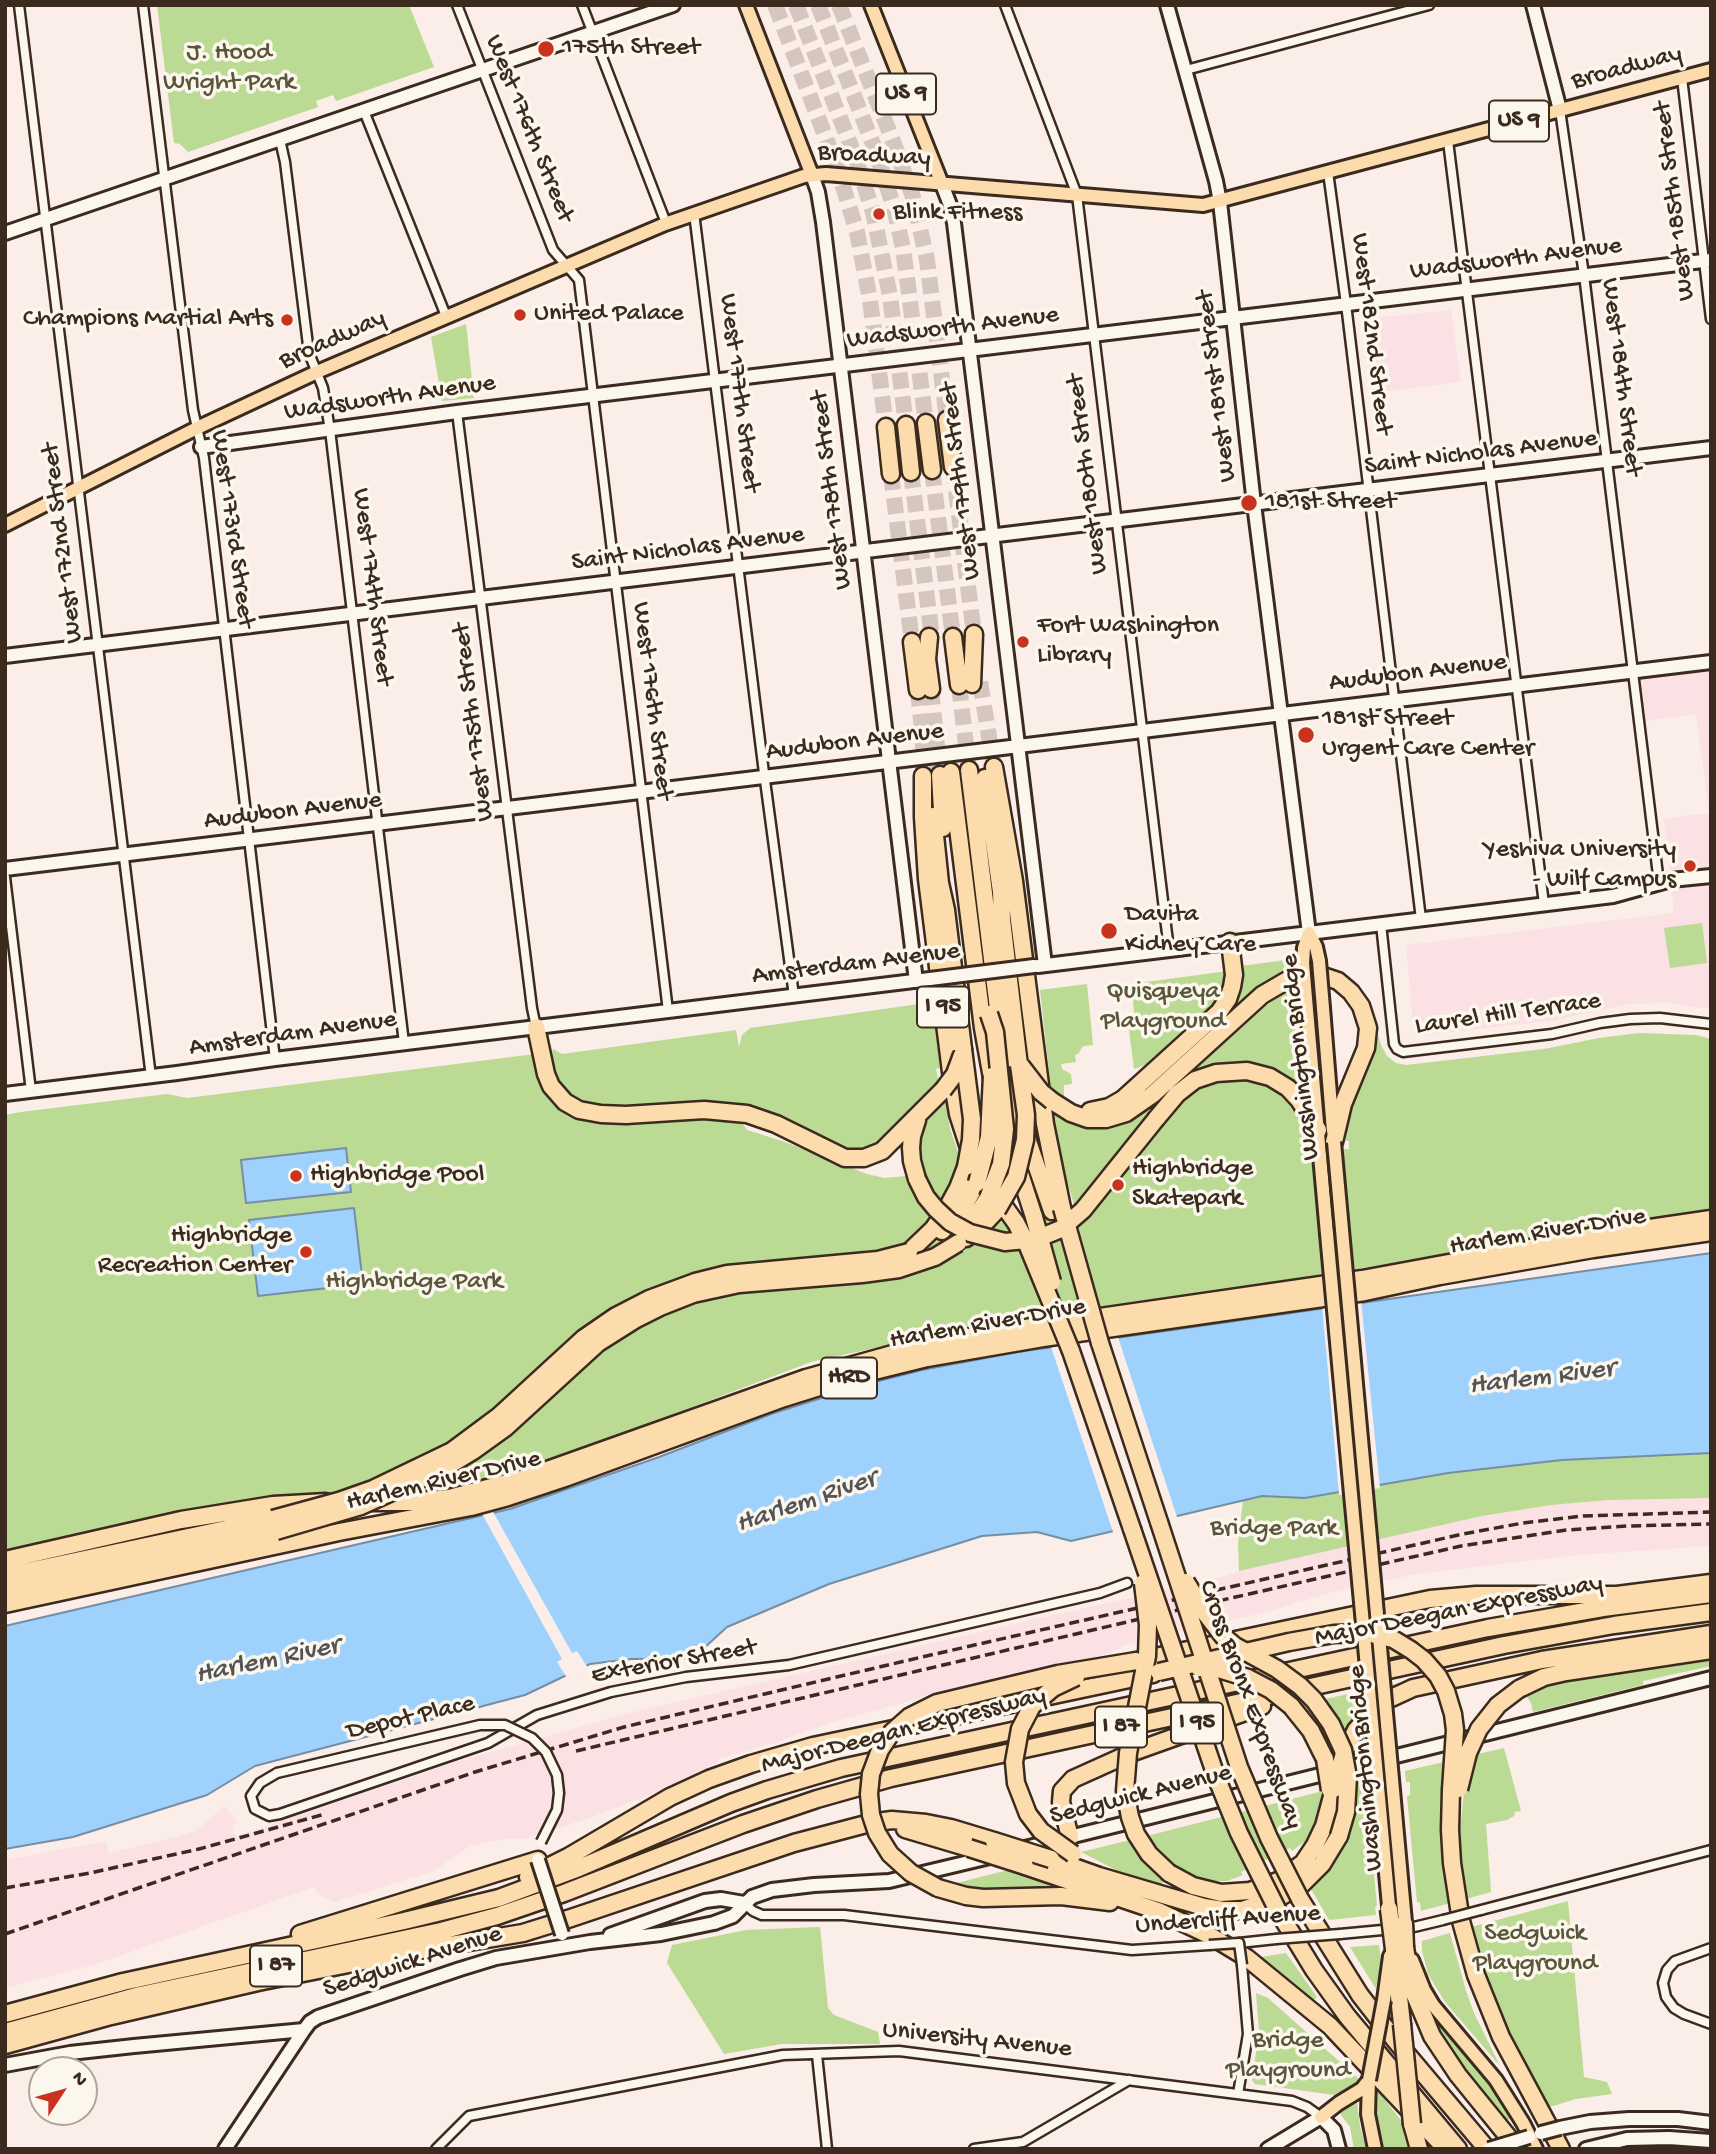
<!DOCTYPE html>
<style>
body{margin:0}
#map{position:relative;width:1716px;height:2154px;overflow:hidden;background:#fbede8;font-family:"Gochi Hand",sans-serif}
canvas{display:block}
.frame{position:absolute;inset:0;border:7px solid #3b2a1e;pointer-events:none}
.north{position:absolute;left:28px;top:2056px;width:70px;height:70px;box-sizing:border-box;background:#fbf7ec;border:2px solid #aea59a;border-radius:50%;rotate:54deg;font-size:19px;font-weight:700;line-height:28px;text-align:center;color:#3b2a1e}
.north::after{content:'';display:block;margin:auto;width:24px;height:32px;background:#c8321e;clip-path:polygon(50% 0,100% 100%,50% 72%,0 100%)}
</style>
<div id="map">
<canvas width="1716" height="2154"></canvas>
<div class="frame"></div>
<div class="north">N</div>
</div>
<script>
const context = document.querySelector('canvas').getContext('2d');
context.lineJoin = 'round';
function fill(path, color) {
  context.fillStyle = color;
  context.fill(path, 'evenodd');
}
function shape(rows) {
  const path = new Path2D();
  for (const r of rows) {
    path.moveTo(r[0], r[1]);
    for (let i = 2; i < r.length; i += 2) path.lineTo(r[i], r[i + 1]);
  }
  return path;
}
function strokePath(path, color, width, dash) {
  context.strokeStyle = color;
  context.lineWidth = width;
  context.lineCap = dash ? 'butt' : 'round';
  context.setLineDash(dash || []);
  context.stroke(path);
}
function drawText(font, color, halo, rows, align = 'center') {
  context.font = font + ' "Gochi Hand",sans-serif';
  context.lineWidth = 7;
  context.setLineDash([]);
  context.textBaseline = 'middle';
  context.strokeStyle = halo;
  context.fillStyle = color;
  for (const [text, x, y, turn = 0] of rows) {
    context.save();
    context.translate(x, y);
    context.rotate((+turn || 0) * Math.PI / 180);
    context.textAlign = isNaN(turn) ? turn : align;
    if (halo) context.strokeText(text, 0, 0);
    context.fillText(text, 0, 0);
    context.restore();
  }
}
fill(shape([
 [1451,310,1461,382,1371,393,1363,319],
 [1711,662,1711,1009,1668,1003,1629,1004,1550,1021,1414,1036,1406,945,1674,913,1664,819,1709,813,1696,714,1639,722,1633,671],
 [1711,1498,1711,1546,1577,1555,1416,1574,1336,1591,1262,1613,1125,1645,1110,1653,1056,1667,906,1702,829,1723,772,1744,720,1758,712,1769,674,1786,586,1819,524,1839,507,1838,470,1846,434,1871,338,1901,334,1902,320,1895,314,1887,93,1965,5,1988,5,1860,106,1841,108,1852,110,1853,176,1837,195,1831,225,1806,237,1821,233,1827,233,1832,237,1836,459,1761,629,1713,1054,1615,1223,1577,1239,1571,1482,1516,1551,1505,1608,1500]
]), '#fbe0e4');
fill(shape([
 [157,5,409,5,434,67,336,101,333,95,316,101,318,107,188,152,180,144,174,143],
 [466,324,474,398,442,401,431,337],
 [1702,923,1707,963,1670,968,1664,928],
 [1286,960,1289,964,1289,971,1265,985,1225,1016,1238,995,1241,966],
 [1228,971,1224,992,1213,1007,1153,1062,1134,1069,1128,1022,1135,1021,1131,984],
 [1087,984,1093,1045,1083,1046,1078,1054,1075,1055,1076,1062,1061,1064,1062,1069,1071,1074,1072,1084,1064,1085,1064,1098,1051,1090,1040,990],
 [1291,988,1298,1055,1298,1085,1284,1075,1270,1068,1251,1063,1235,1063,1205,1068,1177,1085,1267,1005],
 [933,1002,940,1068,936,1069,939,1083,886,1139,865,1150,843,1149,778,1115,741,1106,615,1110,583,1105,565,1094,554,1078,550,1062,553,1049,562,1054,736,1030,739,1047,742,1035,750,1028],
 [1639,1033,1696,1035,1711,1039,1711,1213,930,1336,811,1362,526,1470,455,1489,417,1494,315,1493,273,1496,152,1519,5,1551,5,1115,21,1112,167,1094,187,1098,535,1054,552,1097,646,1119,738,1117,747,1130,785,1142,867,1174,884,1178,907,1176,910,1182,924,1176,919,1157,919,1139,926,1123,945,1099,950,1129,960,1158,955,1181,932,1218,968,1246,1004,1220,1011,1228,1075,1207,1060,1160,1052,1110,1064,1117,1147,1110,1153,1113,1151,1115,1164,1125,1183,1101,1198,1090,1223,1081,1244,1080,1267,1085,1279,1092,1292,1102,1307,1130,1304,1134,1308,1144,1306,1145,1307,1152,1349,1149,1349,1141,1346,1141,1346,1139,1349,1101,1353,1093,1357,1093,1373,1055,1378,1035,1381,1045,1387,1056,1396,1063,1406,1065,1544,1049,1599,1038],
 [1711,1453,1711,1498,1608,1500,1551,1505,1482,1516,1239,1571,1238,1544,1243,1501,1262,1496,1306,1498,1448,1473,1562,1460],
 [1711,1659,1711,1666,1643,1681,1643,1685,1533,1712,1531,1703,1527,1697,1541,1688,1562,1682],
 [1418,1679,1367,1706,1349,1726,1333,1755,1322,1731,1302,1704],
 [1504,1748,1521,1811,1515,1812,1514,1816,1507,1820,1486,1824,1491,1892,1466,1899,1462,1870,1460,1831,1464,1792,1444,1790,1442,1847,1444,1847,1450,1903,1421,1911,1420,1903,1417,1902,1407,1796,1410,1795,1410,1782,1406,1782,1405,1771],
 [1363,1781,1365,1798,1367,1799,1377,1906,1375,1907,1376,1915,1329,1920,1311,1889,1335,1862,1347,1841,1332,1831,1338,1804,1340,1787],
 [1323,1791,1317,1819,1307,1840,1292,1851,1290,1848,1241,1872,1243,1875,1227,1881,1207,1881,1183,1871,1160,1853,1147,1836],
 [1130,1840,1147,1865,1164,1880,1161,1886,1118,1871,1081,1852],
 [1012,1869,1070,1888,986,1891,953,1884],
 [1568,1901,1584,2077,1607,2082,1612,2094,1576,2099,1550,2107,1517,2049,1490,1991,1479,1964,1471,1927],
 [820,1927,828,2008,834,2015,878,2032,880,2044,782,2044,724,2054,667,1963,672,1945,746,1930],
 [1450,1933,1466,1991,1474,2013,1500,2066,1445,2002,1428,1974,1422,1951,1422,1941],
 [1379,1945,1381,1960,1376,1989,1350,1947],
 [1286,1953,1317,1997,1313,2001,1261,1957],
 [1256,1993,1268,1998,1358,2078,1358,2082,1334,2095,1255,2084,1252,2080,1259,2031],
 [1432,2011,1488,2078,1514,2118,1507,2120,1468,2072,1443,2034,1431,2012],
 [1375,2087,1403,2123,1403,2132,1408,2149,1384,2149,1375,2110],
 [1357,2103,1360,2126,1366,2149,1354,2149,1350,2127,1341,2115,1341,2112]
]), '#bbda93');
const water = shape([
 [346,1148,351,1192,246,1203,241,1160,346,1148],
 [354,1208,363,1284,258,1296,249,1220,354,1208],
 [1711,1253,1711,1453,1562,1460,1448,1473,1305,1498,1262,1496,1071,1541,1037,1532,982,1536,829,1584,727,1627,702,1650,686,1659,631,1659,590,1664,525,1695,255,1766,207,1795,73,1837,5,1849,5,1626,510,1509,659,1457,774,1413,863,1385,922,1370,1018,1352,1711,1253]
]);
fill(water, '#9ed1fc');
strokePath(water, '#768ea3', 2);
fill(shape([
 [1361,1300,1380,1488,1339,1495,1322,1305],
 [1117,1334,1178,1520,1114,1535,1050,1344],
 [492,1510,572,1653,577,1651,588,1668,567,1678,557,1662,562,1659,481,1512]
]), '#fbede8');
strokePath(shape([
 [775,5,837,167,857,232,870,300,886,427],
 [796,5,856,159,873,212,890,296,906,425],
 [818,5,875,149,894,208,903,248,926,423],
 [839,5,893,141,913,197,927,260,947,420],
 [953,467,974,634],
 [932,470,953,637],
 [911,472,932,637],
 [891,474,912,642],
 [980,682,994,767],
 [959,685,969,770],
 [931,689,940,775],
 [918,690,923,740,923,776]
]), '#d5c6c0', 16, [16, 8]);
const street = shape([
 [19,5,151,1077],
 [143,5,193,410,204,458,275,1059],
 [457,5,553,250,579,280,668,1011],
 [582,5,666,223],
 [1005,5,1077,195,1169,950],
 [1186,70,1429,5],
 [1682,78,1711,319],
 [1560,110,1584,275,1659,883],
 [364,111,446,316],
 [280,140,285,162,309,353,323,388,330,430,404,1043],
 [1448,141,1544,904],
 [1328,172,1346,304,1421,919],
 [694,213,764,773,794,996],
 [457,412,532,1008,536,1027],
 [5,877,31,1091],
 [1381,924,1394,1044,1397,1049,1403,1052,1552,1034,1600,1023,1630,1019,1660,1018,1711,1024],
 [277,1773,260,1783,251,1796,255,1809,269,1816,280,1814,488,1743,537,1715,611,1692,686,1677,789,1665,1100,1593,1127,1583],
 [744,1903,753,1911,762,1915,844,1915,1132,1950,1209,1945],
 [1481,1910,1711,1850],
 [1340,1934,1414,1927,1443,1920],
 [1239,1943,1276,1939],
 [1711,1948,1675,1961,1667,1970,1663,1983,1666,1997,1674,2008,1684,2014,1711,2024],
 [817,2055,827,2149],
 [1238,2094,1248,2034,1242,1965],
 [436,2149,469,2116,783,2055,899,2051,1292,2101,1307,2107,1321,2117],
 [974,2149,1023,2142,1129,2080]
]);
const secondary = shape([
 [1167,5,1216,181,1220,202,1254,504,1309,933],
 [1533,5,1560,110],
 [812,175,818,192,823,222,916,981],
 [942,184,950,205,954,223,1045,965],
 [5,233,673,5],
 [201,447,457,412,1711,260],
 [5,656,1711,448],
 [5,869,1711,662],
 [1038,966,1613,896,1671,880,1711,876],
 [5,1094,177,1073,275,1059,930,979],
 [1021,1849,1711,1678],
 [610,1935,705,1901,721,1899,744,1903],
 [5,2065,70,2053,134,2046,304,2030],
 [1560,2128,1590,2122,1629,2119,1678,2119,1711,2123],
 [225,2149,304,2030,310,2022,318,2017,460,1969,496,1958,590,1942,661,1934,714,1923,733,1916,752,1897,772,1890,814,1885,889,1881,994,1856],
 [1268,2149,1321,2117,1334,2130,1339,2149],
 [1586,2149,1627,2139,1669,2138,1711,2141]
]);
const primary = shape([
 [746,5,812,175],
 [871,5,942,184],
 [5,525,197,428,317,372,665,224,804,176,826,174,1203,205,1711,70],
 [1309,933,1316,947,1319,961],
 [1303,963,1304,948,1309,933],
 [1323,1008,1333,1131],
 [1307,1010,1327,1234],
 [1412,1960,1424,1990,1433,2005,1496,2080,1523,2123,1536,2149],
 [1384,2000,1390,1956],
 [1369,2080,1368,2114,1375,2149],
 [1321,2117,1339,2103,1362,2089,1369,2080]
]);
const highway = shape([
 [947,420,953,467],
 [926,423,932,470],
 [906,425,911,472],
 [886,427,891,474],
 [929,637,927,659,931,689],
 [953,637,959,685],
 [912,642,918,690],
 [972,684,974,634],
 [994,767,1014,881,1045,1124,1062,1208],
 [969,770,1004,1058,1018,1112,1052,1211],
 [951,772,983,1028,994,1089],
 [940,775,943,828],
 [923,776,923,817,927,879,951,1072,958,1114,970,1151],
 [985,778,1001,892,1002,920,1019,1065],
 [933,816,940,883,946,910,963,1049],
 [536,1027,546,1074,551,1086,565,1102,579,1110,601,1114,626,1115,704,1110,747,1114,776,1124,845,1158,864,1158,882,1151,943,1090],
 [1052,1101,1071,1113,1088,1119,1106,1119,1126,1113,1152,1095,1262,995,1291,978,1317,974,1338,981,1351,992,1361,1006,1368,1028,1366,1048,1343,1104,1334,1142],
 [1090,1111,1109,1107,1123,1099,1219,1012,1228,999,1232,987,1234,975,1230,942],
 [1156,1119,1177,1094,1195,1080,1216,1073,1247,1071,1270,1077,1288,1088,1299,1100,1318,1130],
 [1005,1127,1034,1217],
 [917,1179,912,1161,911,1148,912,1136,917,1120],
 [994,1192,1016,1223],
 [942,1231,962,1209,977,1183],
 [966,1238,979,1229,997,1210],
 [959,1241,988,1198],
 [909,1252,933,1229,945,1212,958,1188,966,1167],
 [1100,1343,1159,1522],
 [1071,1351,1132,1529],
 [366,1502,411,1502,449,1498,522,1479,806,1378,932,1343,1038,1326,1362,1279,1589,1237,1711,1219],
 [5,1560,181,1520,273,1505,326,1502],
 [5,1576,273,1519],
 [5,1589,276,1531],
 [5,1604,339,1532,471,1507,508,1497,565,1478,784,1398,854,1376,927,1358,1043,1338,1365,1292,1440,1276,1593,1249,1711,1232],
 [1136,1661,1430,1599,1476,1595,1617,1595,1711,1583],
 [1519,1689,1544,1677,1566,1672,1711,1650],
 [1291,1706,1311,1731,1325,1759],
 [1344,1754,1356,1730,1372,1712,1387,1700,1413,1688,1542,1660,1711,1634],
 [1451,1790,1450,1830,1452,1863,1461,1921,1476,1975,1501,2037,1561,2149],
 [905,1829,969,1848],
 [1070,1837,1061,1802,1062,1791,1073,1779,1133,1752,1262,1706],
 [1051,1859,1099,1876,1204,1907,1223,1910,1242,1910,1275,1900,1302,1884,1322,1864,1339,1836],
 [1025,1866,1158,1911,1209,1935,1247,1958,1330,2026,1446,2149],
 [1169,1873,1193,1886,1221,1893,1250,1891,1278,1881,1303,1863,1315,1845,1324,1826,1334,1789],
 [528,1877,568,1857,670,1797,709,1779,751,1764,813,1746,1153,1674],
 [938,1888,966,1896,983,1898,1061,1896,1110,1902],
 [1300,1899,1360,1995,1395,2040,1487,2149],
 [1278,1911,1314,1970,1347,2016,1458,2149],
 [300,1934,538,1860],
 [1405,1947,1411,1986,1432,2036,1458,2075,1518,2149],
 [1394,1951,1402,2024],
 [5,2014,123,1982,404,1921,499,1898,579,1868,731,1803,767,1790,841,1768,1488,1628,1603,1608,1711,1594],
 [5,2032,140,1995,441,1931,497,1916,564,1893,743,1824,817,1799,891,1778,1504,1645,1614,1625,1711,1612],
 [5,2045,107,2017,258,1982,409,1952,523,1933,571,1918,794,1843,870,1823,892,1820,926,1823,951,1828,994,1841],
 [1412,2124,1419,2149]
]);
strokePath(street, '#3b2a1e', 13);
strokePath(secondary, '#3b2a1e', 18);
strokePath(primary, '#3b2a1e', 18);
strokePath(highway, '#3b2a1e', 21);
strokePath(street, '#fbf7ec', 8);
strokePath(secondary, '#fbf7ec', 12);
strokePath(primary, '#fcdcac', 12);
strokePath(highway, '#fcdcac', 16);
strokePath(shape([
 [576,1751,1174,1611,1461,1546,1566,1530,1627,1526,1711,1524],
 [5,1888,90,1873,199,1849,325,1814],
 [5,1934,475,1772,624,1727,922,1657,1463,1534,1523,1523,1583,1516,1711,1512]
]), '#3b2a1e', 3.5, [10, 5]);
const streetBridge = shape([
 [277,1773,480,1725,505,1725,532,1738,546,1752,557,1775,559,1793,557,1810,541,1842],
 [1443,1920,1481,1910],
 [1276,1939,1340,1934],
 [1209,1945,1239,1943,1242,1965]
]);
const secondaryBridge = shape([
 [930,979,1034,966],
 [538,1860,562,1934],
 [1541,2133,1560,2128],
 [1489,2149,1529,2137]
]);
const primaryBridge = shape([
 [1319,961,1323,1008],
 [1303,963,1307,1010],
 [1334,1142,1406,1933],
 [1327,1234,1390,1917],
 [1369,2080,1384,2000]
]);
const highwayBridge = shape([
 [963,1049,972,1119,971,1140,966,1167],
 [1021,1066,1041,1092,1052,1101],
 [943,1090,955,1074,962,1055],
 [917,1179,926,1197,936,1209,950,1222,970,1233,1005,1242,1036,1239,1061,1229,1083,1210,1156,1119],
 [977,1183,989,1137,992,1076],
 [988,1198,1001,1164,1005,1129,995,1032,989,1014],
 [1062,1208,1100,1343],
 [997,1210,1016,1177,1025,1140,1026,1115,1019,1065],
 [1034,1217,1052,1282],
 [1016,1223,1027,1244,1071,1351],
 [273,1519,339,1501,373,1489,452,1451,499,1416,584,1338,616,1316,649,1299,695,1282,727,1274,878,1260,909,1252],
 [1159,1522,1239,1767,1269,1838,1300,1899],
 [1132,1529,1217,1779,1239,1833,1278,1911],
 [276,1531,361,1506,445,1468,473,1451,505,1428,598,1343,636,1319,660,1307,693,1294,739,1284,862,1274,899,1269,935,1257,958,1243],
 [1186,1582,1203,1610,1223,1636,1235,1646,1277,1669,1300,1686,1314,1700,1331,1724,1343,1750,1348,1777,1346,1812,1339,1836],
 [1143,1583,1148,1625,1147,1656,1128,1753,1125,1791,1130,1817,1136,1834,1149,1854,1169,1873],
 [1199,1668,1219,1669,1248,1678,1271,1690,1291,1706],
 [1159,1672,1289,1642,1334,1634,1367,1633,1393,1639,1411,1650,1424,1660,1438,1676,1446,1691,1453,1714,1455,1730,1451,1790],
 [1325,1759,1330,1790],
 [1334,1789,1343,1757],
 [1459,1789,1468,1753,1479,1729,1498,1705,1519,1689],
 [994,1841,1051,1859],
 [969,1848,1025,1866],
 [1073,1854,1041,1831,1028,1814,1016,1783,1014,1762,1020,1729,1032,1706,1053,1688,1076,1677],
 [938,1888,911,1873,890,1854,877,1833,871,1815,869,1794,871,1774,880,1750,892,1732,909,1717,937,1703,1058,1674,1136,1661],
 [1389,1909,1394,1949],
 [1404,1924,1405,1947],
 [1402,2024,1412,2124]
]);
strokePath(streetBridge, '#3b2a1e', 13, []);
strokePath(secondaryBridge, '#3b2a1e', 18, []);
strokePath(primaryBridge, '#3b2a1e', 18, []);
strokePath(highwayBridge, '#3b2a1e', 21, []);
strokePath(streetBridge, '#fbf7ec', 8);
strokePath(secondaryBridge, '#fbf7ec', 12);
strokePath(primaryBridge, '#fcdcac', 12);
strokePath(highwayBridge, '#fcdcac', 16);
for (const [x, y, r, color] of [
 [546,49,9,"#c8321e"],
 [879,214,7,"#c8321e"],
 [520,315,7,"#c8321e"],
 [287,320,7,"#c8321e"],
 [1249,503,9,"#c8321e"],
 [1023,642,7,"#c8321e"],
 [1306,735,9,"#c8321e"],
 [1690,866,7,"#c8321e"],
 [1109,931,9,"#c8321e"],
 [296,1176,7,"#c8321e"],
 [1118,1185,7,"#c8321e"],
 [306,1252,7,"#c8321e"]
]) {
  const dot = new Path2D();
  dot.arc(x, y, r, 0, 2 * Math.PI);
  context.fillStyle = color;
  context.fill(dot);
  strokePath(dot, '#fbf7ec', 2.5);
}
for (const [x, y, w] of [
 [906,94,60],
 [1519,121,60],
 [943,1007,52],
 [849,1378,56],
 [1197,1723,52],
 [1121,1727,52],
 [276,1966,52]
]) {
  const box = new Path2D();
  box.roundRect(x - w / 2, y - 20.5, w, 41, 5);
  context.fillStyle = '#fbf7ec';
  context.fill(box);
  strokePath(box, '#3b2a1e', 2);
}
drawText('bold 24px', '#3b2a1e', null, [
 ["US 9",906,94],
 ["US 9",1519,121],
 ["I 95",943,1007],
 ["HRD",849,1378],
 ["I 95",1197,1723],
 ["I 87",1121,1727],
 ["I 87",276,1966]
]);
drawText('26px', '#3b2a1e', '#fbf7ec', [
 ["175th Street",562,49],
 ["Blink Fitness",893,214],
 ["United Palace",534,315],
 ["Champions Martial Arts",273,320,"right"],
 ["181st Street",1265,503],
 ["Fort Washington",1037,627],
 ["Library",1037,657],
 ["181st Street",1322,720],
 ["Urgent Care Center",1322,750],
 ["Yeshiva University",1676,851,"right"],
 ["- Wilf Campus",1676,881,"right"],
 ["Davita",1125,916],
 ["Kidney Care",1125,946],
 ["Highbridge",1132,1170],
 ["Skatepark",1132,1200],
 ["Highbridge Pool",310,1176],
 ["Highbridge",292,1237,"right"],
 ["Recreation Center",292,1267,"right"]
], 'left');
drawText('26px', '#5b563b', '#fbf7ec', [
 ["J. Hood",229,54],
 ["Wright Park",229,84],
 ["Quisqueya",1163,993],
 ["Playground",1163,1023],
 ["Highbridge Park",414,1283],
 ["Bridge Park",1274,1530],
 ["Sedgwick",1535,1935],
 ["Playground",1535,1965],
 ["Bridge",1288,2042],
 ["Playground",1288,2072]
]);
drawText('26px', '#3b2a1e', '#fbf7ec', [
 ["Broadway",1627,69,-15],
 ["West 176th Street",528,129,68],
 ["Broadway",874,157,3],
 ["West 185th Street",1676,201,-97],
 ["Wadsworth Avenue",1516,260,-7],
 ["Wadsworth Avenue",953,329,-7],
 ["West 182nd Street",1370,334,83],
 ["Broadway",333,341,-24],
 ["West 184th Street",1620,377,83],
 ["West 181st Street",1218,386,-97],
 ["West 177th Street",738,393,83],
 ["Wadsworth Avenue",390,399,-8],
 ["Saint Nicholas Avenue",1481,454,-7],
 ["West 180th Street",1089,474,-97],
 ["West 179th Street",962,481,-97],
 ["West 178th Street",833,490,-97],
 ["West 173rd Street",231,529,82],
 ["West 172nd Street",64,543,-97],
 ["Saint Nicholas Avenue",688,550,-7],
 ["West 174th Street",371,587,83],
 ["Audubon Avenue",1418,674,-7],
 ["West 176th Street",651,701,83],
 ["West 175th Street",475,722,-97],
 ["Audubon Avenue",855,743,-7],
 ["Audubon Avenue",293,812,-7],
 ["Amsterdam Avenue",856,965,-7],
 ["Laurel Hill Terrace",1508,1015,-8],
 ["Amsterdam Avenue",293,1035,-8],
 ["Washington Bridge",1302,1057,-96],
 ["Harlem River Drive",1548,1233,-9],
 ["Harlem River Drive",988,1325,-10],
 ["Harlem River Drive",444,1482,-13],
 ["Major Deegan Expressway",1459,1612,-11],
 ["Exterior Street",674,1663,-10],
 ["Cross Bronx Expressway",1249,1705,70],
 ["Depot Place",411,1719,-13],
 ["Major Deegan Expressway",904,1732,-14],
 ["Washington Bridge",1367,1768,-95],
 ["Sedgwick Avenue",1141,1796,-14],
 ["Undercliff Avenue",1228,1921,-4],
 ["Sedgwick Avenue",413,1963,-18],
 ["University Avenue",977,2041,6]
]);
drawText('italic 28px', '#545456', '#fbf7ec', [
 ["Harlem River",1542,1379,-7],
 ["Harlem River",807,1503,-19],
 ["Harlem River",268,1662,-12]
]);
</script>
